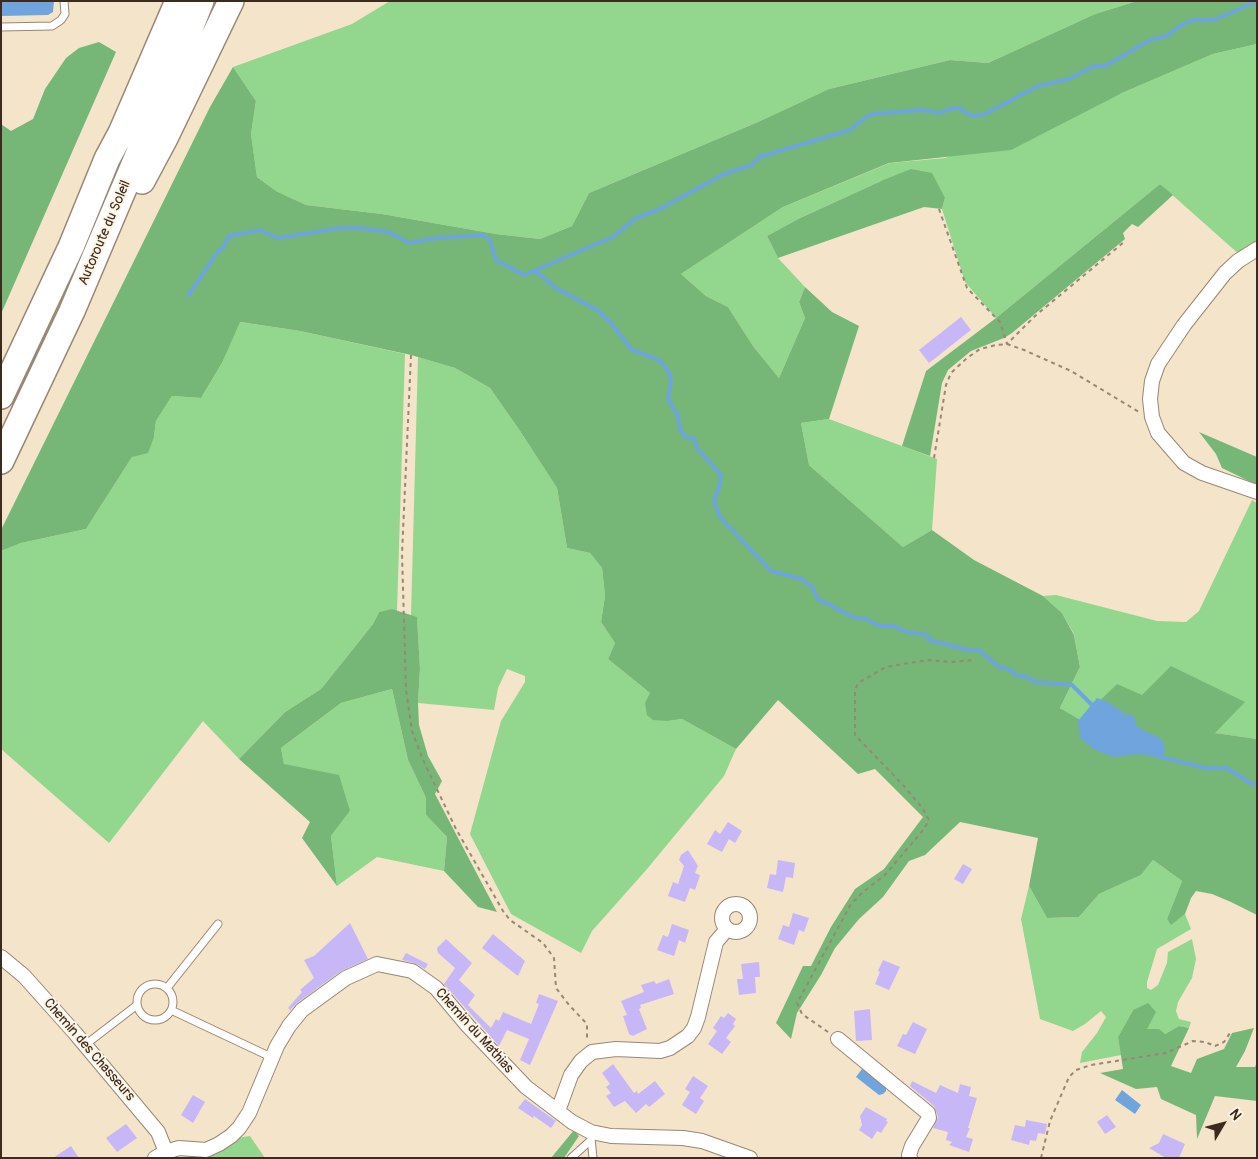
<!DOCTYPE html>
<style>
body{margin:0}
#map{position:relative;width:1258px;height:1159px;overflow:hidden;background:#f4e4c9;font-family:Pangolin,sans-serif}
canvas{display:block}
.frame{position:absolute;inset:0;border:2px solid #3b2a1e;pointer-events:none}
.north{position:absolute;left:1198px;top:1099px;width:50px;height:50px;-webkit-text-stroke:4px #fcf5e5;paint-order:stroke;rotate:53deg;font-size:14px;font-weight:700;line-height:20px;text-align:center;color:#3b2a1e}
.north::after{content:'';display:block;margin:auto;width:18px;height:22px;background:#3b2a1e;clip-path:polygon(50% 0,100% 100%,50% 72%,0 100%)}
</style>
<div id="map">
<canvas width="1258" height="1159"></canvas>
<div class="frame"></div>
<div class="north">N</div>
</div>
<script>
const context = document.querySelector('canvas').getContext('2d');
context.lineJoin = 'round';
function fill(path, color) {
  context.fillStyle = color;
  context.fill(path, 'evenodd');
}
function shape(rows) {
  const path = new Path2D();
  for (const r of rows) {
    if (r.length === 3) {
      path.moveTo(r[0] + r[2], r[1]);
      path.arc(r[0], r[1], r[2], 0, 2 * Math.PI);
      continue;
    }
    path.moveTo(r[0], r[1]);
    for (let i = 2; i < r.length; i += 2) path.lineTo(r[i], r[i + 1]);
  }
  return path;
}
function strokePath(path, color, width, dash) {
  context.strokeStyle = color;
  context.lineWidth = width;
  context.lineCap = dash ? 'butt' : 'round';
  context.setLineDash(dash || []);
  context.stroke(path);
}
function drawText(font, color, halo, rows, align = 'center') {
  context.font = font + ' Pangolin,sans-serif';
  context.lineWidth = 4;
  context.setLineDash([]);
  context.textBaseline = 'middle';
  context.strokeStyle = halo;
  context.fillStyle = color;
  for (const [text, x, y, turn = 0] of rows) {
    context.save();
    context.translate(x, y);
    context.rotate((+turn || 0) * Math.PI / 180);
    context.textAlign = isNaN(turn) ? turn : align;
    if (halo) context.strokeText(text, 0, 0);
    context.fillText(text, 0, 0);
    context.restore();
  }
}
fill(shape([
 [390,1,1137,1,1095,14,988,63,950,60,829,89,758,122,589,193,572,226,540,239,496,234,382,214,306,205,276,191,257,177,251,134,256,101,233,67,352,24],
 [1257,44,1257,245,1241,256,1160,184,996,318,965,282,942,209,945,198,881,181,798,219,767,236,778,258,805,287,799,302,805,318,779,378,753,346,728,307,706,296,681,274,783,207,890,163,945,158,1122,93,1213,54],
 [239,322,300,331,405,354,397,611,392,610,379,612,373,624,321,689,285,712,239,759,203,721,109,843,1,749,1,551,21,543,86,529,132,457,154,437,156,421,172,396,201,398,222,363],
 [418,357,455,368,490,388,520,431,557,488,567,548,590,553,602,568,605,596,601,622,615,643,608,659,650,693,668,721,682,719,736,749,724,776,647,869,592,931,581,953,511,914,470,834,501,721,525,682,525,676,507,669,498,688,494,710,418,703,420,669,417,618,411,616],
 [829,419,937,459,932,530,903,547,809,465,801,423],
 [1252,500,1257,503,1257,739,1214,733,1244,702,1142,695,1080,721,1060,708,1080,667,1074,634,1062,613,1043,596,1056,595,1157,621,1186,622,1199,611],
 [392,689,408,760,426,798,426,815,447,837,444,871,377,857,337,886,331,836,350,811,284,764,281,748,341,703],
 [1153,860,1182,881,1167,919,1171,924,1185,914,1191,929,1157,949,1147,982,1147,988,1151,990,1158,985,1167,963,1168,952,1192,939,1196,959,1192,978,1178,1002,1176,1011,1179,1019,1191,1022,1189,1028,1179,1026,1165,1034,1146,1029,1133,1010,1118,1037,1121,1055,1080,1063,1082,1052,1097,1033,1106,1017,1101,1011,1085,1024,1073,1031,1040,1019,1021,919,1029,886,1047,918,1079,917,1099,894,1141,875],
 [250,1136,265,1158,203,1158,237,1138]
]), '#93d68d');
fill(shape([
 [1137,1,1257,1,1257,44,1213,54,1122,93,1011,150,889,163,783,207,681,274,706,296,728,307,753,346,779,378,805,318,799,302,805,287,832,312,859,326,829,419,801,423,809,465,903,547,932,530,974,560,1043,596,1062,613,1074,635,1080,667,1060,708,1080,720,1117,684,1142,695,1171,666,1245,702,1215,733,1257,739,1257,915,1231,902,1212,894,1196,891,1191,898,1185,914,1171,925,1167,919,1182,881,1153,860,1141,875,1099,894,1079,917,1047,918,1029,886,1038,838,960,822,925,855,909,861,883,897,859,919,835,948,821,975,797,1013,791,1039,776,1023,803,966,811,966,831,927,855,889,884,869,923,817,875,769,858,774,778,700,736,749,682,719,668,721,653,720,647,715,645,703,650,693,608,659,615,643,601,622,605,596,602,568,590,553,567,548,557,488,520,431,490,388,455,368,411,355,300,331,240,322,222,363,201,398,172,396,156,421,154,437,148,453,132,457,86,529,21,543,1,551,1,530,210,107,233,67,256,101,251,134,257,177,276,191,306,205,382,214,496,234,540,239,572,226,589,193,758,122,829,89,950,60,988,63,1095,14],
 [99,42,116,52,1,314,1,124,11,131,33,119,45,89,66,58,79,48],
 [911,169,932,173,945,198,942,209,924,207,778,258,767,236,798,219,881,181],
 [1160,184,1173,195,1138,227,1132,224,1123,233,1125,239,1012,333,1004,338,971,351,948,370,942,383,930,456,902,446,926,371,996,318],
 [1199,432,1257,457,1257,485,1222,468,1216,454],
 [392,609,417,617,420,669,418,703,419,725,428,756,442,781,435,794,497,912,478,907,444,871,447,837,426,815,426,798,408,760,392,689,341,703,281,748,284,764,339,775,350,811,331,836,337,886,302,838,310,822,239,759,285,712,321,689,373,624,379,612],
 [1148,1003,1156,1012,1147,1029,1159,1029,1165,1034,1179,1026,1189,1028,1171,1066,1191,1073,1197,1059,1224,1049,1232,1033,1254,1028,1245,1051,1236,1067,1255,1067,1257,1062,1257,1101,1215,1096,1197,1139,1196,1115,1161,1099,1157,1087,1136,1089,1100,1073,1123,1069,1118,1037,1133,1010],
 [574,1130,579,1136,564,1158,551,1158]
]), '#76b778');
fill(shape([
 [1,1,54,1,53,12,48,15,1,16],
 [1097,698,1108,702,1127,715,1130,714,1135,717,1136,725,1141,729,1158,737,1164,742,1165,752,1160,758,1139,754,1113,757,1095,750,1080,738,1078,721],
 [862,1069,886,1086,886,1091,883,1094,879,1095,856,1077],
 [1122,1090,1141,1105,1135,1114,1115,1100]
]), '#6fa5dc');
strokePath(shape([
 [533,272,541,275,554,287,597,310,611,323,632,350,659,360,669,372,671,382,668,399,678,416,680,430,687,438,693,438,695,440,697,448,721,475,720,484,714,501,720,517,771,571,802,579,812,587,818,599,855,618,863,618,880,626,894,626,906,632,924,634,928,636,929,640,968,650,979,650,999,667,1009,669,1016,675,1027,677,1035,682,1072,685,1093,706],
 [188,296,217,253,224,246,229,236,260,230,278,238,340,228,360,228,388,232,409,243,437,238,483,235,490,241,496,260,524,275,613,237,636,218,658,210,724,174,752,165,759,157,850,130,865,118,873,114,922,110,940,113,952,108,962,109,964,112,973,116,985,114,1038,86,1069,79,1094,66,1105,66,1150,40,1167,36,1181,25,1193,20,1214,20,1257,1],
 [1157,756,1205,768,1227,768,1250,783,1257,784]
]), '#6fa5dc', 4);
fill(shape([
 [961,317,971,330,929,363,919,350],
 [728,822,742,831,735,843,729,839,722,852,707,844,715,830,720,834],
 [688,850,698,866,695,873,700,875,695,890,690,888,685,902,668,896,673,882,678,884,684,866,679,860,681,855],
 [778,860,795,863,793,878,786,877,783,892,767,888,770,874,776,875],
 [963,864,972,869,963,884,954,879],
 [793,913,809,918,804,932,799,930,794,945,778,939,783,925,789,927],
 [350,923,368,959,341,971,297,1003,290,1010,288,1008,302,992,300,990,314,978,304,960,314,956],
 [672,924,689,930,685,943,679,940,674,956,657,950,663,935,668,937],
 [493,934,525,961,518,976,482,948],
 [446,939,472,963,459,980,475,995,468,1005,491,1028,496,1019,499,1021,503,1012,531,1024,539,1004,536,1003,539,994,558,1001,530,1065,520,1060,529,1039,507,1030,499,1046,444,984,455,968,438,953,437,948],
 [406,953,428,964,425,969,414,963,402,960],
 [883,960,900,967,889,990,875,984,880,972,878,971],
 [759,962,760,977,755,977,756,993,739,995,737,979,743,979,741,964],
 [669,979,674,994,640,1005,641,1008,639,1009,647,1029,633,1036,629,1034,623,1016,627,1015,621,1001,644,992,641,985,654,981,656,984],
 [870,1009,872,1040,856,1041,854,1011],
 [728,1013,736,1019,733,1024,735,1026,726,1038,731,1042,722,1054,708,1044,717,1031,713,1028,721,1016,724,1018],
 [913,1022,927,1029,915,1054,897,1046,903,1034,906,1035],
 [613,1064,634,1093,637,1091,638,1094,655,1081,665,1094,649,1107,646,1104,636,1113,625,1101,614,1107,606,1096,611,1093,606,1087,610,1084,602,1073],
 [693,1076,708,1086,700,1098,704,1101,696,1114,682,1105,690,1092,685,1089],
 [912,1081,936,1093,940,1085,958,1093,960,1084,971,1087,969,1096,977,1098,968,1128,970,1128,966,1137,973,1139,969,1152,949,1145,952,1142,946,1140,948,1132,933,1128,938,1117,936,1111,934,1106,910,1086],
 [193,1095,205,1102,193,1123,181,1115],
 [525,1099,556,1121,551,1128,534,1116,533,1118,518,1108],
 [866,1107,887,1119,886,1121,888,1122,881,1133,877,1131,872,1139,859,1130,862,1125,860,1116],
 [1107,1115,1116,1127,1105,1134,1097,1122],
 [1026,1120,1047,1124,1045,1134,1038,1133,1036,1141,1030,1140,1029,1145,1011,1140,1015,1125,1025,1127],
 [126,1124,137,1138,117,1152,106,1138],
 [1163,1134,1185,1144,1179,1158,1166,1158,1149,1148,1159,1143],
 [71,1146,79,1158,53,1158]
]), '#c8b7f6');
const lane = shape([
 [1,27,52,26,61,20,65,14,64,1],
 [155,1002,18],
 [167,988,218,924],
 [171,1010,273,1058],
 [85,1045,137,1005],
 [591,1138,593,1158],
 [571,1158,591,1140]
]);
const street = shape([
 [1257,249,1238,261,1225,273,1184,325,1158,364,1152,381,1150,399,1152,417,1158,433,1184,463,1202,473,1257,492],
 [736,918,14],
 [1,957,24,976,75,1033,158,1132,166,1152],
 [838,1039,928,1113,929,1118,912,1146,909,1155,910,1158],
 [558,1111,571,1075,581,1061,592,1052,616,1049,660,1051,670,1048,688,1036,694,1028,698,1017,716,942,727,929],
 [155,1158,166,1152,179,1148,206,1150,219,1144,231,1136,239,1128,249,1113,277,1046,289,1026,302,1010,346,978,377,964,412,971,436,988,468,1026,526,1087,572,1122,591,1132,611,1136,683,1138,702,1141,750,1158]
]);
const highway = shape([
 [142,181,165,138,231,1],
 [1,396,71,247,107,159,121,133,178,1],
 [1,461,72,311,169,82,201,1]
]);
strokePath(lane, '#988774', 9);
strokePath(street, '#988774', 16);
strokePath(highway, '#988774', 28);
strokePath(shape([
 [939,209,967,288,1000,322,1007,344,1035,316,1124,242],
 [411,355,402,554,406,689,412,731,423,760,456,829,503,911,510,920,543,943,554,958,556,988,569,1005,587,1024,587,1040],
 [934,458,946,385,951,373,967,358,980,349,996,345,1007,344,1024,350,1071,371,1139,412],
 [828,1032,802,1014,797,1003,851,904,863,892,885,875,924,829,929,820,923,809,904,786,855,735,855,691,858,683,886,667,903,664,928,660,952,662,972,660],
 [1041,1158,1050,1121,1069,1077,1076,1070,1091,1065,1166,1053,1193,1041,1205,1042,1215,1046,1224,1042,1230,1033]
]), '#988774', 2, [4, 4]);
strokePath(lane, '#fff', 7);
strokePath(street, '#fff', 14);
strokePath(highway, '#fff', 25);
drawText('14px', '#3b2a1e', '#fcf5e5', [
 ["Autoroute du Soleil",105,233,-67],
 ["Chemin du Mathias",474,1031,48],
 ["Chemin des Chasseurs",89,1050,49]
]);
</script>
